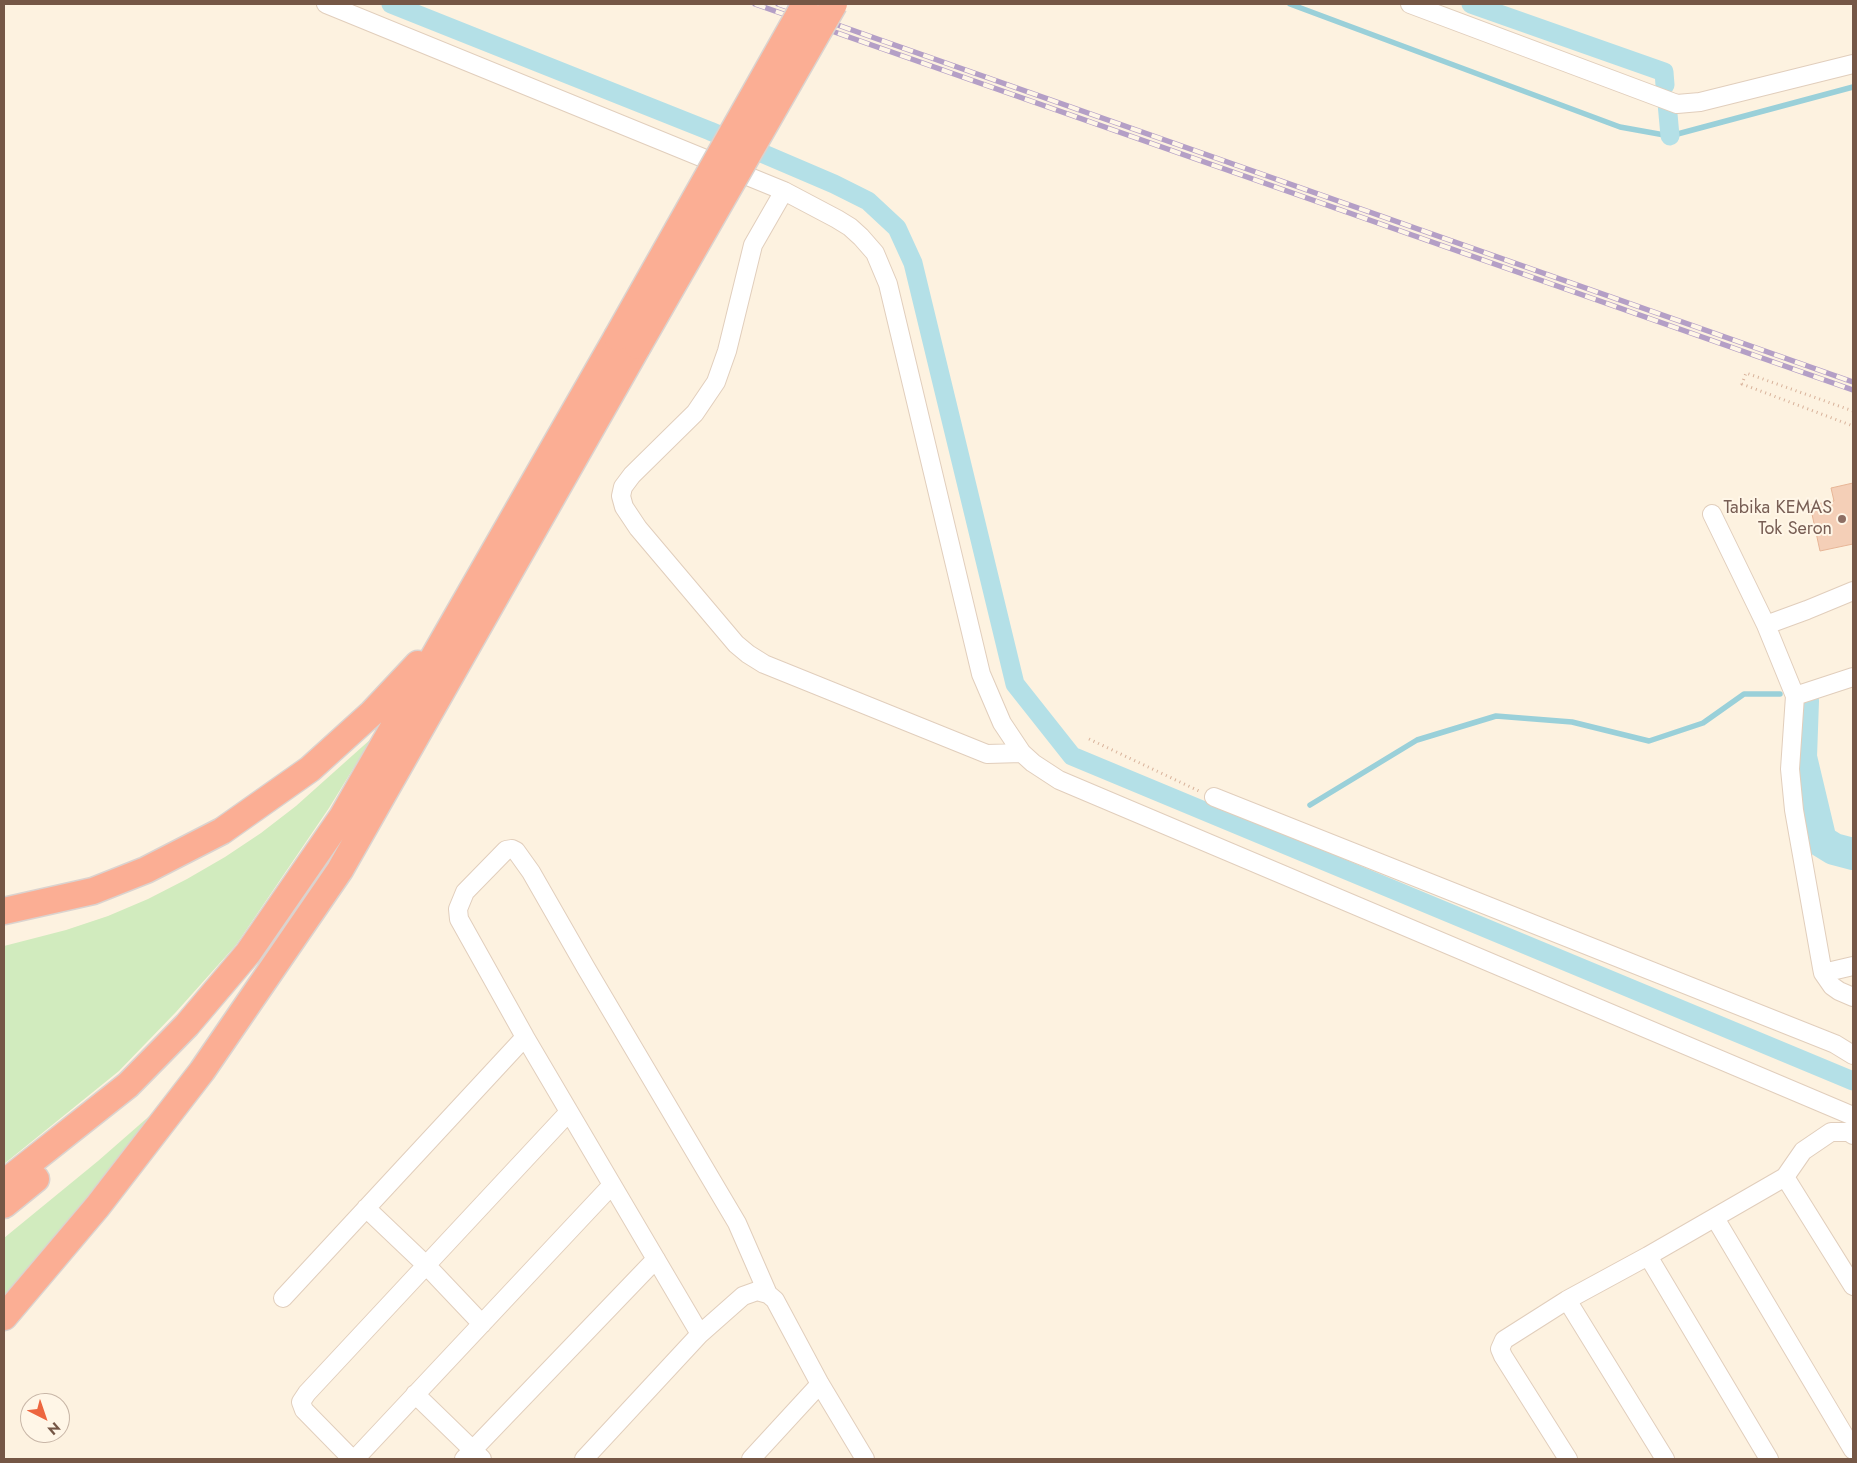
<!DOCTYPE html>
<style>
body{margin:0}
#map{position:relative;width:1857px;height:1463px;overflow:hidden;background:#fdf2e0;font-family:Jost,sans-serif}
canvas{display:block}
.frame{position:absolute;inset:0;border:5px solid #755746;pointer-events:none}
.north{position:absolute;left:20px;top:1393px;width:50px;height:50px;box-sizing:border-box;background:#fff6e7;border:1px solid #c8b6a7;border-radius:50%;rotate:139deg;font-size:14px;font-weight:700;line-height:20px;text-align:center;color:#755746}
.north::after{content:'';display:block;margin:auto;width:18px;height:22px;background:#ed663f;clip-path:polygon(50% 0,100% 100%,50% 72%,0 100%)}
</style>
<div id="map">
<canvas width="1857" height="1463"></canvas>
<div class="frame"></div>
<div class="north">N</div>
</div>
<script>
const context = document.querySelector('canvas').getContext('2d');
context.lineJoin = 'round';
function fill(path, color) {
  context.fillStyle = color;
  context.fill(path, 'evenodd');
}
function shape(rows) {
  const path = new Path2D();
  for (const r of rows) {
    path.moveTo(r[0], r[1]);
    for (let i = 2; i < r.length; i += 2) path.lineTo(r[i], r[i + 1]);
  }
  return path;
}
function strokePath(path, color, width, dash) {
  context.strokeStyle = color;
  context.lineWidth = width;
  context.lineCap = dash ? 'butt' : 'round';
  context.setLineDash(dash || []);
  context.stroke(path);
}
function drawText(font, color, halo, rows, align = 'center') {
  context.font = font + ' Jost,sans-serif';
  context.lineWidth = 4;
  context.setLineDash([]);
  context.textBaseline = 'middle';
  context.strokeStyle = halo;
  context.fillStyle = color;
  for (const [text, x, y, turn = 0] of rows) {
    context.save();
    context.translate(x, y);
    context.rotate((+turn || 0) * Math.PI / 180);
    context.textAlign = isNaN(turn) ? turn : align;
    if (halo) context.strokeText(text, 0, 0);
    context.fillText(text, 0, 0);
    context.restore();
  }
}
fill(shape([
 [372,738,329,808,236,945,176,1012,119,1071,4,1164,4,946,66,930,108,916,148,899,187,879,225,857,261,833,296,806],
 [162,1105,87,1199,4,1298,4,1238,98,1161]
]), '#d1ebbe');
strokePath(shape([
 [1290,4,1620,127,1670,136,1853,87],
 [1310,805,1417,740,1496,716,1572,722,1649,741,1703,723,1744,694,1780,694]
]), '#9ad0d9', 5.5);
strokePath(shape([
 [391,4,710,131,834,184,868,201,897,228,913,263,1015,684,1072,756,1853,1081],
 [1471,4,1664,72,1665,85],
 [1667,103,1670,136]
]), '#b4e0e7', 19);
strokePath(shape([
 [1803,701,1801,757,1821,841,1834,849,1853,854]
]), '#b4e0e7', 32);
const building = shape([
 [1853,483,1853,544,1820,551,1810,505,1834,501,1831,488,1853,483]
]);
fill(building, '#f4cfb7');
strokePath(building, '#e7b596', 1);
const minor = shape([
 [326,4,784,191,837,219,850,227,861,237,875,253,888,284,981,674,1002,723,1022,753,1033,763,1059,780,1853,1116],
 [1410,4,1677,104,1700,102,1853,64],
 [784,191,753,245,727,351,716,382,695,413,632,475,623,487,621,496,624,507,638,528,736,644,748,654,764,664,987,754,1022,753],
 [1712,514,1766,625],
 [1853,591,1807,610,1766,625,1795,696,1790,769,1794,810,1822,968,1823,973,1832,986,1839,991,1853,997],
 [1795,696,1853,677],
 [1214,797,1835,1044,1853,1055],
 [1823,973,1853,966],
 [1785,1177,1853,1286],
 [366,1208,427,1266,482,1324],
 [1715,1218,1853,1450],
 [1648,1256,1769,1459],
 [283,1298,525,1037],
 [1567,1300,1665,1459],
 [700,1334,525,1037,459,919,458,909,465,892,506,850,512,849,516,851,531,872,586,968,737,1223,768,1294],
 [415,1394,482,1459],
 [352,1459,304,1410,301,1402,307,1393,569,1112],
 [355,1459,612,1185],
 [464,1459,656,1259],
 [584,1459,700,1334,743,1296,757,1291,768,1294,775,1300,820,1384,865,1459],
 [751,1459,820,1384],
 [1568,1459,1503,1356,1500,1349,1504,1340,1567,1300,1648,1256,1785,1177,1803,1151,1831,1132,1849,1132,1853,1135]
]);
const highway = shape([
 [4,911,93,891,146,870,222,831,310,769,372,713,418,664],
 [4,1183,128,1085,187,1025,248,953,342,817,617,337],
 [4,1205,36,1179],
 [4,1317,97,1207,202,1071,340,870,638,346]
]);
strokePath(minor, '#e1cebc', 20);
strokePath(highway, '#dbd3cf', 29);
strokePath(shape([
 [1853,411,1746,373,1742,384,1853,426],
 [1089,739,1199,791]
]), '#d8b29a', 3, [1, 4]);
strokePath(minor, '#fff', 18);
strokePath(highway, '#fbae94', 26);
const rail = shape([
 [755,4,1853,390],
 [778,4,1853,382]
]);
strokePath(rail, '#b49fc6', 5.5);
strokePath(rail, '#fff6e7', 4, [11]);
const highwayBridge = shape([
 [617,337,805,4],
 [638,346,834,4]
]);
strokePath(highwayBridge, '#dbd3cf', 29, []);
strokePath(highwayBridge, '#fbae94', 26);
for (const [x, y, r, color] of [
 [1842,519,5,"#8d6e63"]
]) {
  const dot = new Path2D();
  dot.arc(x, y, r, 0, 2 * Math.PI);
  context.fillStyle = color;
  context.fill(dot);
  strokePath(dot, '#fff6e7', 2);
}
drawText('18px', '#785e54', '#fff6e7', [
 ["Tabika KEMAS",1832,509],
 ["Tok Seron",1832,530]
], 'right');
</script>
